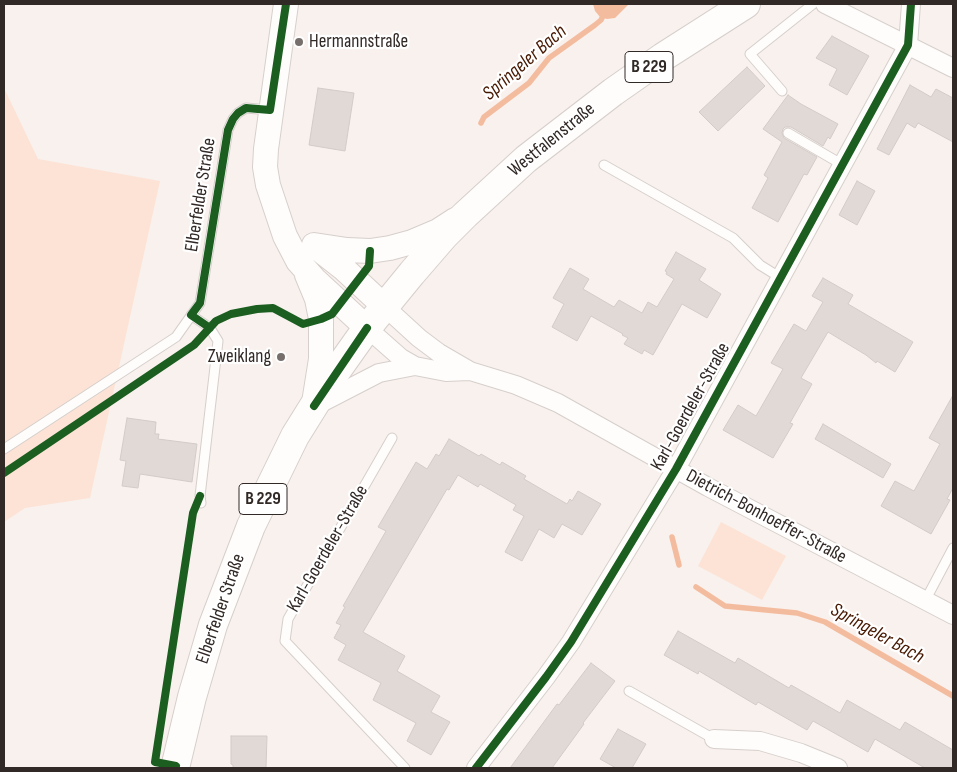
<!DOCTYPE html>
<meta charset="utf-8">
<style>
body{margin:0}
#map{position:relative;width:957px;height:772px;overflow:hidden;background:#f9f1ed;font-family:"Sofia Sans Condensed",sans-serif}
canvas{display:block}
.frame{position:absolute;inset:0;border:5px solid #312926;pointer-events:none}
</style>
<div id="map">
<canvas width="957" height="772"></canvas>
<div class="frame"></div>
</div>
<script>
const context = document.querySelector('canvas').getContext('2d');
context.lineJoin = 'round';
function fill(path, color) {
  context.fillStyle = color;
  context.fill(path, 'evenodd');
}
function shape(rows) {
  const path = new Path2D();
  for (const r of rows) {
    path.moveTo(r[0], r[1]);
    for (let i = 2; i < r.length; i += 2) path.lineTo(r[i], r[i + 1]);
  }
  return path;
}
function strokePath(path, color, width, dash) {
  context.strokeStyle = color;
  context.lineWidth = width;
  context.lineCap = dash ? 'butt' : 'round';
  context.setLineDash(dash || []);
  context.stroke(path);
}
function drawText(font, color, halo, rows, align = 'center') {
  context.font = font + ' "Sofia Sans Condensed",sans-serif';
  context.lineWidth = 4.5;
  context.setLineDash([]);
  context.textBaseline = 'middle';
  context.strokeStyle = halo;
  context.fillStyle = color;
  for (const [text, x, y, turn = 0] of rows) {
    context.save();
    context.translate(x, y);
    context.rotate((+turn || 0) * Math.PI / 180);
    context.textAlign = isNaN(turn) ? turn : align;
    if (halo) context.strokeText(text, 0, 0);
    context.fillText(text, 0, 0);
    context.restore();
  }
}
fill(shape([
 [4,88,38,159,160,181,90,498,25,508,4,522],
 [721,522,786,556,762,600,698,566]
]), '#fce3d6');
fill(shape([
 [593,4,629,4,615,18,607,19,600,17,595,11]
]), '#f4bc9f');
strokePath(shape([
 [481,123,484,117,529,83,549,58,595,25,601,20,609,4],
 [672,537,679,565],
 [696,587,725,606,797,613,825,622,953,696]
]), '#f4bc9f', 5.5);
const building = shape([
 [832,36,869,56,847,95,829,85,837,69,816,58,832,36],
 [747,67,765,86,718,131,699,112,747,67],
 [910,85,931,97,936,89,953,98,953,142,918,123,915,128,907,123,889,155,877,149,910,85],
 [318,88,354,93,345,151,309,145,318,88],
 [788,95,801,104,838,124,830,139,828,137,823,146,791,127,785,127,783,129,782,133,784,138,817,157,807,175,804,174,778,222,752,208,768,178,764,175,782,142,763,129,788,95],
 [857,181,875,191,857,225,839,215,857,181],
 [676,252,706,269,699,280,721,294,707,318,682,304,653,355,644,350,642,354,624,344,628,338,622,335,623,334,591,316,577,341,552,327,564,304,553,298,570,268,589,279,583,289,614,307,619,300,642,313,648,302,657,307,674,279,666,274,667,272,665,271,676,252],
 [823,278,853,295,848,304,913,342,895,372,877,361,876,363,866,355,828,332,801,378,812,384,790,423,793,424,773,458,723,430,738,405,756,416,783,369,771,363,794,324,806,331,823,302,812,296,823,278],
 [953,395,953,488,947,499,950,500,931,534,881,506,895,481,914,491,940,444,929,438,953,395],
 [127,418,156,422,155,434,159,434,158,439,197,444,192,482,140,474,138,488,122,486,126,461,120,460,127,418],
 [823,424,891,464,883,478,815,439,823,424],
 [449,439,479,456,481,454,500,465,502,462,526,476,524,479,567,504,570,499,572,501,578,491,601,504,582,535,562,524,554,538,539,529,522,561,505,552,524,516,513,510,516,505,480,484,478,487,458,475,449,490,447,489,363,632,405,656,397,671,440,696,431,712,450,722,431,755,407,741,416,723,373,700,381,683,338,660,346,645,334,638,341,625,336,623,345,607,343,606,386,531,378,527,416,462,427,469,436,454,439,456,449,439],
 [678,631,735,663,738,658,789,688,791,685,840,713,847,700,900,730,905,722,953,750,953,768,925,768,875,739,868,752,813,721,807,730,758,702,756,705,699,671,698,674,664,655,678,631],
 [591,663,615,681,583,723,584,724,552,768,510,768,557,704,559,705,591,663],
 [618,729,646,744,632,768,616,768,600,759,618,729],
 [231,736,267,736,266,768,233,768,233,765,231,764,231,736]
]);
fill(building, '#e0d9d5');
strokePath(building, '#d2cbc8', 1);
const lane = shape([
 [782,91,750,54,813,4],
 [788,133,843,165],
 [604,165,733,238,760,265,781,278],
 [191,315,210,328,218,341,200,496,201,503],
 [392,438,288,619,285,641,405,768],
 [4,449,176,337,200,303,228,130,233,119,238,113,246,108,270,110],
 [925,601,953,548],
 [629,691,714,739]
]);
const street = shape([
 [825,4,953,68],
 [384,306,419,338,439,353,470,371,516,385,558,403,708,487,953,615],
 [367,328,401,358,415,366,446,372,469,371],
 [319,404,379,373,415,366],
 [714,739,760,741,801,753,838,768],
 [476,768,546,677,571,642,676,469,908,45,911,4]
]);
const secondary = shape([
 [286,4,266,149,265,167,268,185,285,236,298,261,314,279,367,328],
 [314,245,347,250,370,251,390,248,412,242,438,231,455,220],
 [315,246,343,268,384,306],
 [307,275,317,299,321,319,321,359,314,403]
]);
const primary = shape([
 [175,768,192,697,213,625,251,526,295,436,328,383,367,328,412,273,444,236,465,215,526,159,613,92,663,57,746,4]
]);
strokePath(lane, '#d6cfcb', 11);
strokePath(street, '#d6cfcb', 20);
strokePath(secondary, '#d6cfcb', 26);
strokePath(primary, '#d6cfcb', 30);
strokePath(lane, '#fefdfc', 9);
strokePath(street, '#fefdfc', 18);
strokePath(secondary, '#fefdfc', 24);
strokePath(primary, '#fefdfc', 28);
strokePath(shape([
 [210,328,191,315,200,303,228,130,233,119,238,113,246,108,270,110,286,4],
 [314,406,367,328],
 [4,473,194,345,216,321,231,314,257,309,273,308,303,324,321,319,332,314,369,266,370,251],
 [175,768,176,766,155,762,193,513,200,496],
 [476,768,546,677,571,642,676,469,908,45,911,4]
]), '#1b5e20', 8);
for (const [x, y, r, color] of [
 [299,42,5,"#776f6c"],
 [281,357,5,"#776f6c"]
]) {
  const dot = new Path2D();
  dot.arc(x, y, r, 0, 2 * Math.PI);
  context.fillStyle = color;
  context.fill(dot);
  strokePath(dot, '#fff', 2);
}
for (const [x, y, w] of [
 [649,67,48],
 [263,499,48]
]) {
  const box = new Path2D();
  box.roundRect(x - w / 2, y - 15.5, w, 31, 4);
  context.fillStyle = '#fff';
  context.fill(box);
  strokePath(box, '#312926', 1);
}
drawText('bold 18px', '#312926', null, [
 ["B 229",649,67],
 ["B 229",263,499]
]);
drawText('19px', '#312926', '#fff', [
 ["Hermannstraße",309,42],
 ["Zweiklang",271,357,"right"]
], 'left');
drawText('19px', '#312926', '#fff', [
 ["Westfalenstraße",552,140,-39],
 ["Elberfelder Straße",201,195,-81],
 ["Karl-Goerdeler-Straße",691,407,-61],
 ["Dietrich-Bonhoeffer-Straße",766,517,28],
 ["Karl-Goerdeler-Straße",328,549,-60],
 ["Elberfelder Straße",221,609,-71]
]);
drawText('italic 20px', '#471800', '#fff', [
 ["Springeler Bach",525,63,-41],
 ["Springeler Bach",877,634,29]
]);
</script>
